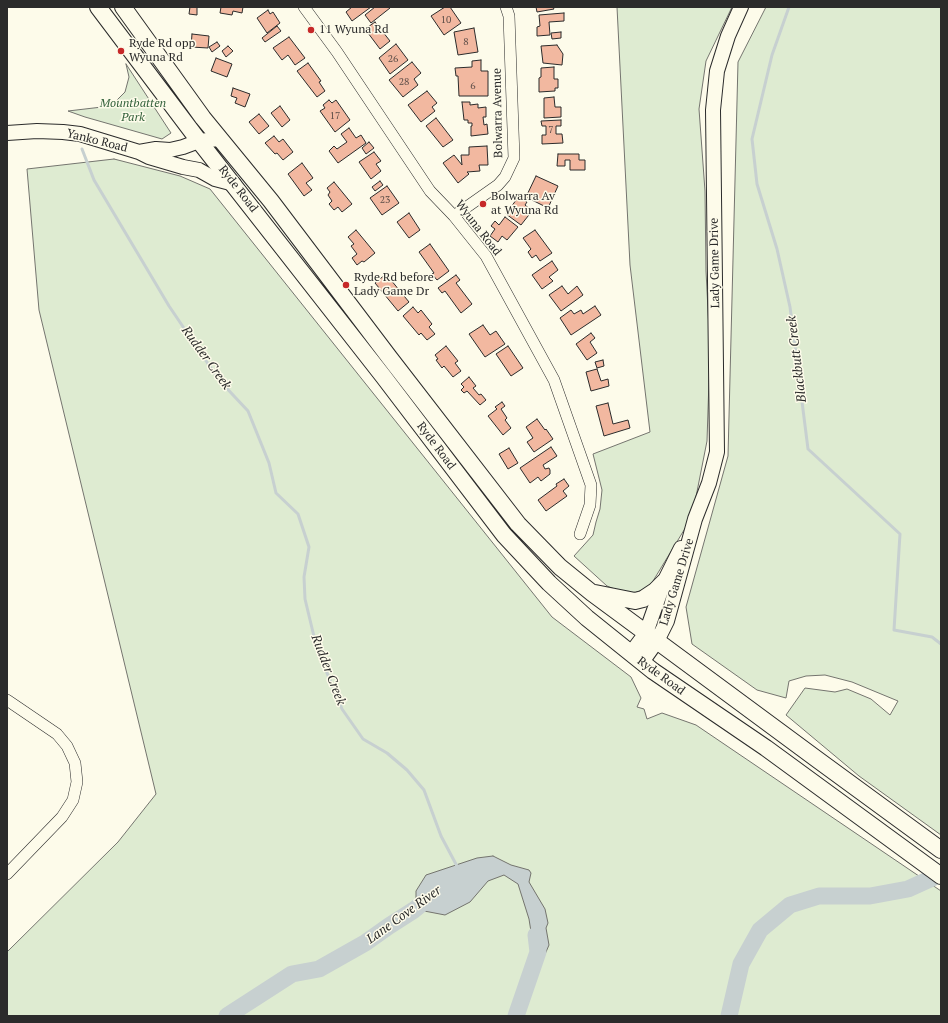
<!DOCTYPE html>
<style>
body{margin:0}
#map{position:relative;width:948px;height:1023px;overflow:hidden;background:#fdfbea;font-family:"PT Serif",serif}
canvas{display:block}
.frame{position:absolute;inset:0;border:8px solid #2b2b2b;pointer-events:none}
</style>
<div id="map">
<canvas width="948" height="1023"></canvas>
<div class="frame"></div>
</div>
<script>
const context = document.querySelector('canvas').getContext('2d');
context.lineJoin = 'round';
function fill(path, color) {
  context.fillStyle = color;
  context.fill(path, 'evenodd');
}
function shape(rows) {
  const path = new Path2D();
  for (const r of rows) {
    path.moveTo(r[0], r[1]);
    for (let i = 2; i < r.length; i += 2) path.lineTo(r[i], r[i + 1]);
  }
  return path;
}
function strokePath(path, color, width, dash) {
  context.strokeStyle = color;
  context.lineWidth = width;
  context.lineCap = dash ? 'butt' : 'round';
  context.setLineDash(dash || []);
  context.stroke(path);
}
function drawText(font, color, halo, rows, align = 'center') {
  context.font = font + ' "PT Serif",serif';
  context.lineWidth = 3;
  context.setLineDash([]);
  context.textBaseline = 'middle';
  context.strokeStyle = halo;
  context.fillStyle = color;
  for (const [text, x, y, turn = 0] of rows) {
    context.save();
    context.translate(x, y);
    context.rotate((+turn || 0) * Math.PI / 180);
    context.textAlign = isNaN(turn) ? turn : align;
    if (halo) context.strokeText(text, 0, 0);
    context.fillText(text, 0, 0);
    context.restore();
  }
}
const green = shape([
 [617,7,732,7,706,61,699,109,705,191,706,271,710,349,707,441,692,517,653,581,645,589,629,595,607,586,574,556,593,535,596,522,600,509,602,490,593,454,650,432,630,265,617,7],
 [766,7,941,7,941,835,859,776,786,715,805,688,835,692,847,689,871,699,890,715,898,701,852,682,825,675,806,676,789,681,786,698,757,690,692,644,686,607,728,456,738,62,766,7],
 [126,64,171,133,162,139,85,117,68,111,102,107,114,103,125,92,129,77,126,64],
 [114,159,180,176,210,189,552,617,631,677,641,698,637,707,644,709,647,719,662,713,696,725,941,891,941,1016,7,1016,7,952,118,842,156,794,39,310,27,169,114,159]
]);
fill(green, '#deebd1');
strokePath(green, '#74746e', 1);
const water = shape([
 [493,856,511,865,529,870,531,873,529,882,545,909,548,923,546,928,549,945,543,959,538,960,535,957,529,919,518,884,504,875,488,881,470,902,445,915,419,910,416,901,416,891,426,875,477,858,493,856]
]);
fill(water, '#c7d0d0');
strokePath(water, '#74746e', 1);
strokePath(shape([
 [789,7,772,55,752,139,757,184,777,249,790,307,808,449,900,534,894,630,932,637,941,644],
 [82,149,94,180,169,306,219,380,248,411,269,463,276,493,298,514,309,547,304,577,305,599,317,649,342,709,363,739,387,753,407,770,424,790,441,836,458,868]
]), '#c7d0d0', 3);
strokePath(shape([
 [227,1016,292,974,319,969,365,943,389,926,414,910,435,893],
 [516,1016,538,952,536,935],
 [729,1016,741,964,760,930,790,905,819,896,870,896,908,889,941,874]
]), '#c7d0d0', 17);
const building = shape([
 [190,7,197,7,197,15,189,14,190,7],
 [221,7,243,7,242,13,233,11,232,15,220,13,221,7],
 [352,7,371,7,352,21,346,12,352,7],
 [375,7,389,7,390,8,371,23,365,15,375,7],
 [445,7,450,7,461,23,444,35,431,16,445,7],
 [536,7,553,7,554,9,537,12,536,7],
 [268,10,270,14,273,12,280,23,267,33,257,18,268,10],
 [564,13,564,21,549,22,550,35,537,36,537,27,540,26,539,15,564,13],
 [375,22,390,41,380,49,365,29,375,22],
 [277,26,281,31,265,42,262,38,277,26],
 [474,28,478,52,458,55,454,32,474,28],
 [561,32,561,38,552,39,551,33,561,32],
 [192,34,209,36,208,48,191,47,192,34],
 [289,37,305,58,295,65,288,55,282,60,273,48,289,37],
 [217,42,220,46,212,52,209,47,217,42],
 [396,44,408,60,390,74,379,58,396,44],
 [557,45,563,54,562,65,543,63,541,46,557,45],
 [228,46,233,51,226,57,222,51,228,46],
 [216,58,232,64,227,77,211,71,216,58],
 [481,60,481,71,488,71,488,96,459,96,458,76,456,76,455,68,472,67,472,61,481,60],
 [412,62,421,73,414,79,418,85,403,97,389,80,412,62],
 [308,63,321,81,319,82,325,91,317,97,297,71,308,63],
 [554,67,554,79,558,79,558,88,555,88,555,91,539,92,539,78,541,77,541,68,554,67],
 [233,88,250,94,245,107,235,103,237,98,231,96,233,88],
 [427,91,437,103,432,107,435,111,421,122,408,105,427,91],
 [554,97,555,107,561,107,561,117,544,118,544,98,554,97],
 [329,100,332,103,336,100,350,120,335,132,320,111,325,108,323,105,329,100],
 [462,102,470,102,470,105,478,104,478,108,486,107,486,117,483,117,484,125,487,124,488,134,471,136,471,126,472,126,472,123,468,123,468,120,464,120,462,102],
 [280,106,290,120,282,127,271,113,280,106],
 [259,114,269,126,259,134,249,122,259,114],
 [436,118,453,140,443,147,426,126,436,118],
 [561,120,561,126,556,126,556,134,562,134,563,143,542,144,542,135,546,135,546,126,542,126,541,121,561,120],
 [349,128,356,138,361,135,366,143,338,163,329,151,334,146,337,149,347,142,341,134,349,128],
 [274,136,279,142,283,139,293,152,283,160,277,153,275,154,265,143,274,136],
 [369,142,374,148,366,154,362,148,369,142],
 [487,146,488,165,479,165,480,171,467,172,469,174,458,183,443,163,454,155,462,165,461,155,469,155,469,147,487,146],
 [374,152,381,161,376,164,381,171,371,179,359,162,374,152],
 [558,154,579,154,579,160,585,160,585,170,570,170,570,160,565,160,565,166,557,166,558,154],
 [302,163,313,178,306,183,312,190,304,196,288,174,302,163],
 [536,176,558,186,548,208,526,197,536,176],
 [380,181,383,185,375,191,372,187,380,181],
 [334,182,352,204,342,212,338,207,334,210,329,204,332,201,328,195,330,192,327,188,334,182],
 [387,186,399,203,382,215,370,198,387,186],
 [519,196,527,202,525,205,532,211,521,225,506,214,519,196],
 [409,213,420,230,409,238,397,222,409,213],
 [505,217,518,227,507,240,502,236,498,242,490,236,495,229,491,226,495,221,499,225,505,217],
 [356,230,375,253,364,262,362,261,357,265,352,258,357,254,351,246,354,244,348,237,356,230],
 [535,230,552,253,540,261,536,255,532,258,528,252,531,249,523,238,535,230],
 [430,244,449,271,437,280,432,274,434,273,419,252,430,244],
 [552,261,558,270,549,277,553,281,542,289,532,275,552,261],
 [386,274,409,302,398,311,375,283,386,274],
 [456,275,460,280,456,283,472,304,461,313,445,291,442,293,438,288,456,275],
 [562,286,568,294,577,286,583,295,561,311,549,295,562,286],
 [595,306,601,315,571,335,560,318,571,310,574,314,581,310,583,314,595,306],
 [413,307,418,313,421,310,432,324,429,327,435,334,427,340,421,333,419,335,403,316,413,307],
 [483,325,490,335,496,331,505,344,485,357,469,334,483,325],
 [591,333,595,338,590,342,597,353,587,360,576,344,591,333],
 [446,346,458,361,455,363,461,371,453,377,444,366,442,368,436,360,438,359,435,355,446,346],
 [508,346,523,368,511,376,496,354,508,346],
 [603,360,604,366,597,368,595,362,603,360],
 [597,369,601,381,608,379,609,386,591,391,586,372,597,369],
 [469,377,476,386,473,388,479,395,481,394,486,400,480,405,467,391,464,393,461,390,464,387,461,384,469,377],
 [502,402,505,406,501,409,507,418,505,420,511,428,503,435,488,416,497,409,495,407,502,402],
 [608,403,613,424,628,420,630,428,604,436,596,406,608,403],
 [537,419,545,430,546,429,553,439,534,452,527,442,533,438,526,427,537,419],
 [551,447,557,456,543,465,545,469,549,468,550,470,550,474,541,481,538,477,530,483,520,468,551,447],
 [509,448,518,463,508,469,499,454,509,448],
 [564,479,569,486,563,491,567,496,546,511,538,500,557,486,556,484,564,479]
]);
fill(building, '#f2b8a0');
strokePath(building, '#2b2b2b', 1);
const minor = shape([
 [304,7,337,52,430,191,454,216,486,256,554,380,591,485,590,505,580,534],
 [454,216,498,185,505,177,514,158,509,16,506,7],
 [7,700,57,734,67,746,75,763,77,782,73,800,62,817,7,874]
]);
const major = shape([
 [7,133,37,131,63,132,80,134,139,152,149,157,183,167,199,170,215,179,234,184],
 [139,152,156,149,170,150,183,147,199,141,219,139],
 [631,653,646,633,664,582,681,548],
 [642,662,657,641,667,621,695,519,709,483,717,452,713,110,717,71,728,36,741,7]
]);
const highway = shape([
 [98,7,199,141,383,376,504,535,549,583,587,618,653,671,766,748,941,876],
 [123,7,203,118,271,201,389,357,518,524,560,567,592,593,818,760,941,850],
 [595,593,635,601,643,599,655,591,664,582]
]);
strokePath(minor, '#2b2b2b', 12);
strokePath(major, '#2b2b2b', 16);
strokePath(highway, '#2b2b2b', 18);
strokePath(minor, '#fdfbea', 11);
strokePath(major, '#fdfbea', 14);
strokePath(highway, '#fdfbea', 16);
for (const [x, y, r, color] of [
 [311,30,4,"#c62828"],
 [121,51,4,"#c62828"],
 [483,204,4,"#c62828"],
 [346,285,4,"#c62828"]
]) {
  const dot = new Path2D();
  dot.arc(x, y, r, 0, 2 * Math.PI);
  context.fillStyle = color;
  context.fill(dot);
  strokePath(dot, '#fdfbea', 1.5);
}
drawText('10px', '#5d4e48', null, [
 ["10",446,20],
 ["8",466,42],
 ["26",393,59],
 ["28",404,82],
 ["6",473,86],
 ["17",335,116],
 ["7",551,130],
 ["23",385,200]
]);
drawText('12px', '#2b2b2b', '#fdfbea', [
 ["11 Wyuna Rd",319,30],
 ["Ryde Rd opp",129,44],
 ["Wyuna Rd",129,58],
 ["Bolwarra Av",491,197],
 ["at Wyuna Rd",491,211],
 ["Ryde Rd before",354,278],
 ["Lady Game Dr",354,292]
], 'left');
drawText('italic 12px', '#34623c', '#fdfbea', [
 ["Mountbatten",133,104],
 ["Park",133,118]
]);
drawText('12px', '#2b2b2b', '#fdfbea', [
 ["Bolwarra Avenue",498,113,-91],
 ["Yanko Road",97,141,14],
 ["Ryde Road",238,189,52],
 ["Wyuna Road",478,228,52],
 ["Lady Game Drive",715,263,-91],
 ["Ryde Road",436,446,53],
 ["Lady Game Drive",677,582,-73],
 ["Ryde Road",661,676,36]
]);
drawText('italic 13px', '#2b2b2b', '#fdfbea', [
 ["Rudder Creek",206,358,54],
 ["Blackbutt Creek",797,359,-97],
 ["Rudder Creek",328,670,69],
 ["Lane Cove River",404,915,-36]
]);
</script>
